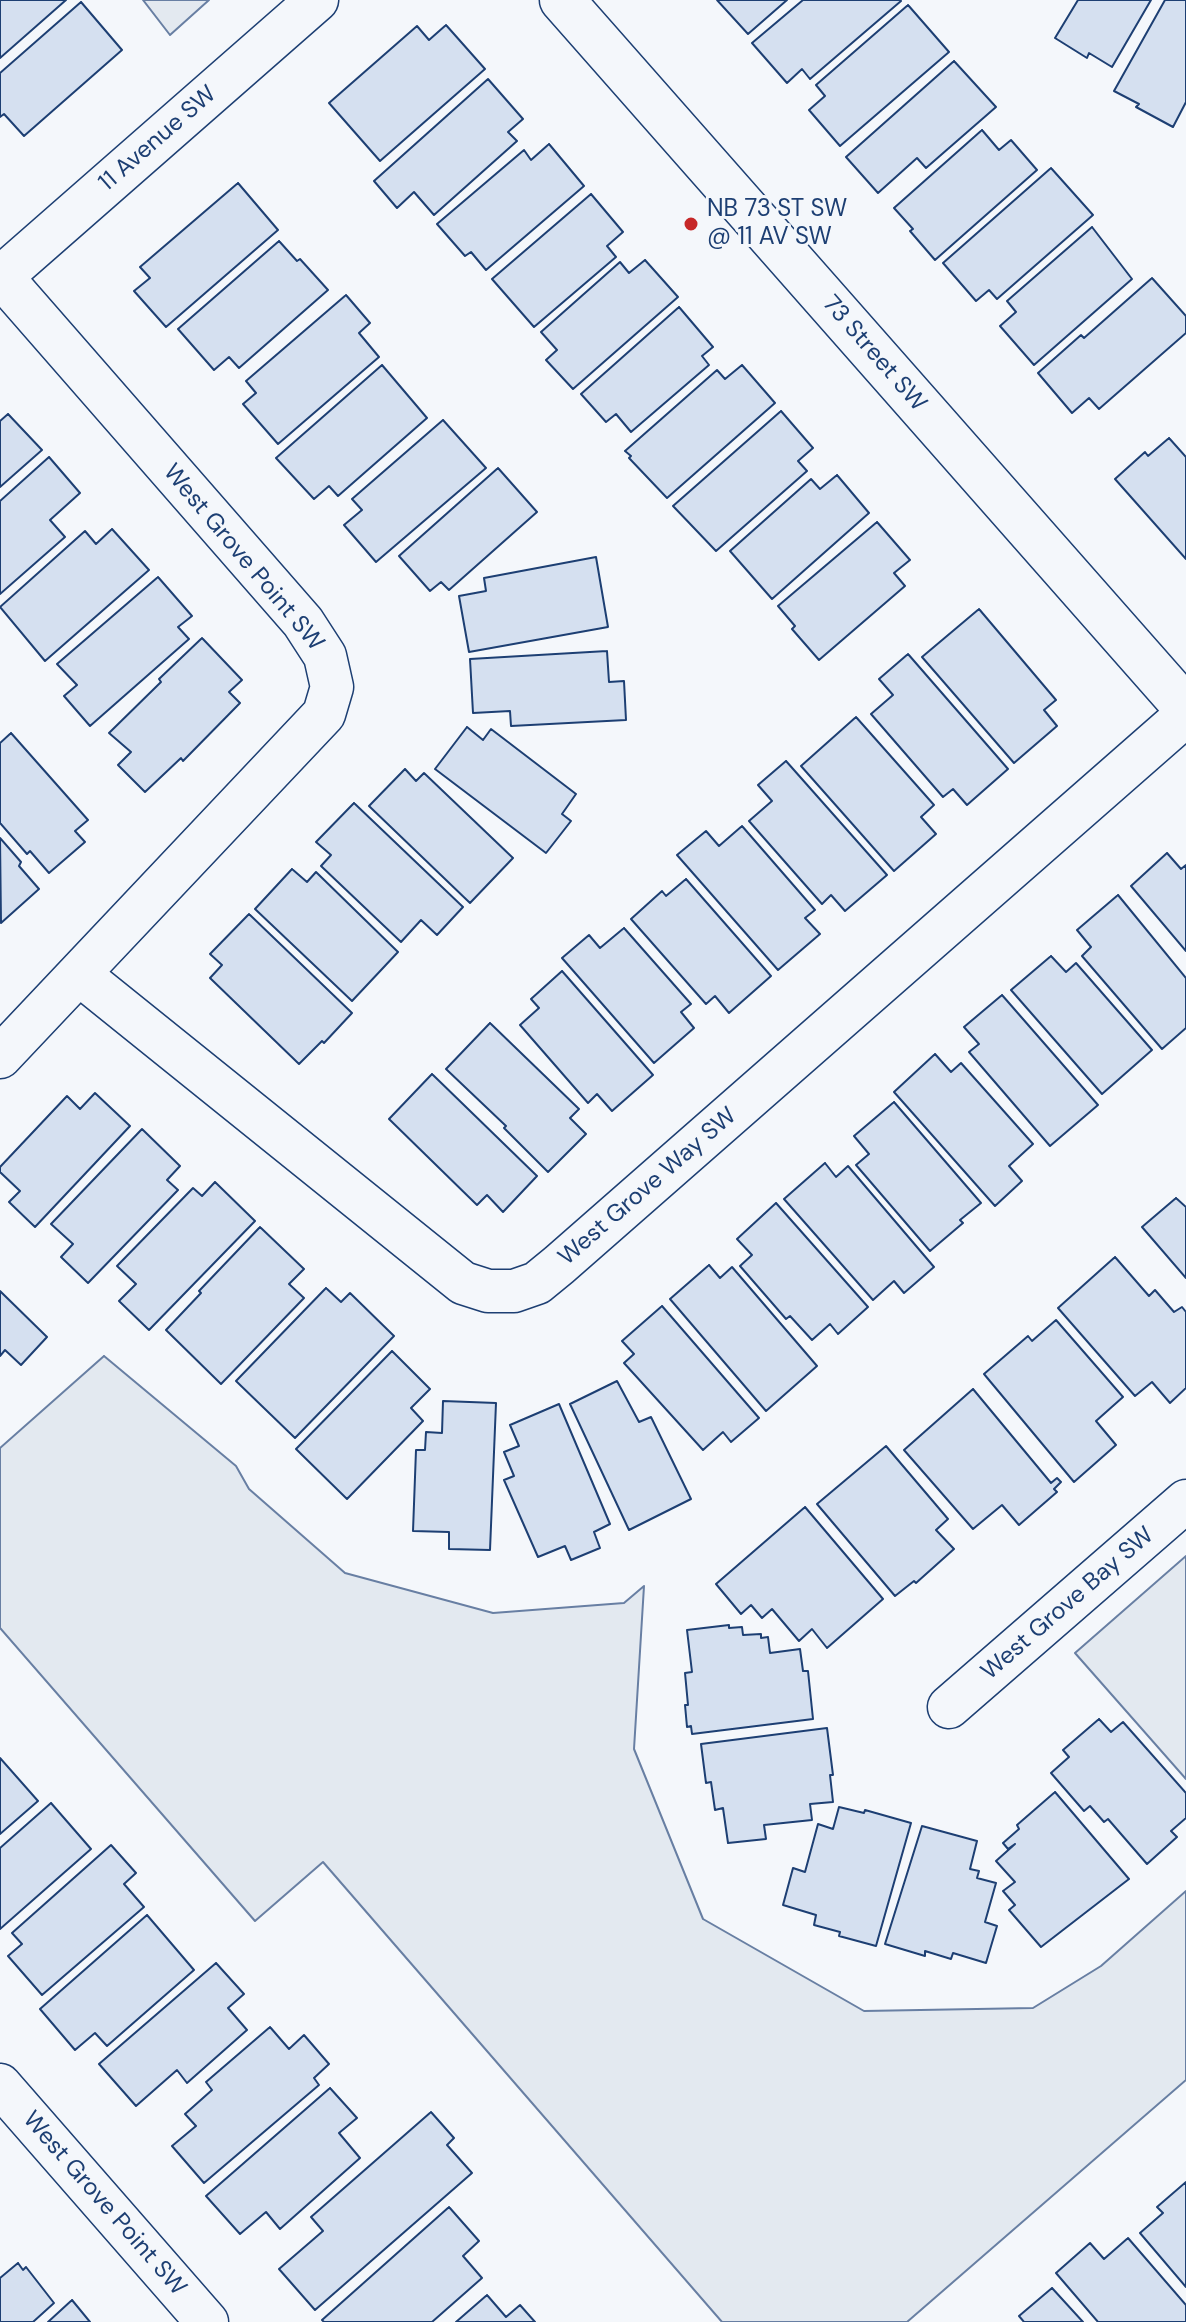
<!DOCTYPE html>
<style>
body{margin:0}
canvas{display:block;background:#f4f7fb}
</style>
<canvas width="1186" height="2322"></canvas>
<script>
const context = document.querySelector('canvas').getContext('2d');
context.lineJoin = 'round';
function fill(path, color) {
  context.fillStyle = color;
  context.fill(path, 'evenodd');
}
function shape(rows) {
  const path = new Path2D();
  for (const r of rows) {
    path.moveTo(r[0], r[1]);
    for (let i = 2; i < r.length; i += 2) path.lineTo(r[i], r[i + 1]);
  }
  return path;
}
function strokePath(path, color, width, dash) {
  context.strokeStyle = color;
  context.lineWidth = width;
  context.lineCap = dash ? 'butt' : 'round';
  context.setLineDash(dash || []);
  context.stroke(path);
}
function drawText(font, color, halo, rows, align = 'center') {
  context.font = font + ' "DM Sans",sans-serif';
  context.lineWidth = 6;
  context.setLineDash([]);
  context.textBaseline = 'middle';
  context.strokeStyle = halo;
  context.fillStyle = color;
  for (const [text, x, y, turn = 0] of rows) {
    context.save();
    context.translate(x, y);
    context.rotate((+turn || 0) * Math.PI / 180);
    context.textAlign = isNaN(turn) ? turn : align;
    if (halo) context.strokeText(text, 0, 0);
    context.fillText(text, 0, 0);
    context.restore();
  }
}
const green = shape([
 [143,0,209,0,170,35,143,0],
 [104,1356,236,1466,249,1489,345,1573,493,1613,624,1603,644,1586,634,1749,703,1919,864,2011,1033,2008,1101,1966,1186,1891,1186,2080,907,2322,722,2322,323,1862,255,1921,0,1628,0,1448,104,1356],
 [1186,1556,1186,1779,1075,1653,1186,1556]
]);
fill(green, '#e3e9f0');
strokePath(green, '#687fa3', 2);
const building = shape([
 [0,0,66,0,0,58,0,0],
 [717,0,787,0,748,34,717,0],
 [803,0,900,0,901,1,810,79,802,69,787,83,752,43,803,0],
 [1078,0,1151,0,1112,67,1089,53,1087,58,1055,38,1078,0],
 [1165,0,1186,0,1186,102,1173,127,1136,107,1139,104,1114,91,1165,0],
 [81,2,122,50,24,136,4,114,0,117,0,73,81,2],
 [908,5,949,52,840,146,809,110,825,96,816,85,908,5],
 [446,25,485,69,380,161,329,103,417,26,429,40,446,25],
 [954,61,996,107,926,168,917,158,878,193,846,157,954,61],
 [488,79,523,119,508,132,517,141,434,215,414,192,397,208,374,181,488,79],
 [982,130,999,150,1011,140,1037,170,935,260,910,231,913,229,894,208,982,130],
 [549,144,584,186,486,270,471,252,465,256,437,224,524,150,531,160,549,144],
 [1051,168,1093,215,997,299,989,290,976,301,943,263,1051,168],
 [238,183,278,230,166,327,134,291,150,278,140,267,238,183],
 [591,194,623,232,607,246,616,257,534,327,492,279,591,194],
 [1092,227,1132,279,1034,365,1000,326,1016,312,1007,301,1092,227],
 [279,241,297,261,300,259,328,290,239,368,229,357,214,370,178,329,279,241],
 [645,260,678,297,573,389,546,360,557,350,541,332,620,262,629,273,645,260],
 [1152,278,1186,316,1186,333,1099,409,1089,398,1072,413,1038,373,1081,335,1084,338,1152,278],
 [346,295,370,323,359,333,379,357,278,444,243,404,256,393,246,381,346,295],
 [679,307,713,347,702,356,709,365,631,432,616,414,606,422,581,394,679,307],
 [382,365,427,418,338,496,329,486,314,499,276,458,382,365],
 [742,365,775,403,667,498,629,458,631,456,625,451,717,370,725,379,742,365],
 [781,411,813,448,798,461,807,471,716,551,673,506,781,411],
 [8,414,42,450,0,487,0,421,8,414],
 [443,420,486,468,376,562,344,525,362,510,352,499,443,420],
 [1169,438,1186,457,1186,559,1115,479,1145,452,1148,456,1169,438],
 [49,457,80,493,50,520,65,537,0,594,0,501,49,457],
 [498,468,537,512,449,590,441,582,430,591,399,556,498,468],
 [837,475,869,513,772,599,730,551,811,479,820,489,837,475],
 [877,522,910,560,894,573,905,586,819,660,792,629,795,626,778,606,877,522],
 [112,529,149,570,45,661,0,607,85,531,96,544,112,529],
 [596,557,608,627,469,652,459,596,486,591,484,578,596,557],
 [158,577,192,616,178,627,189,639,90,726,64,696,77,685,57,664,158,577],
 [979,609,1056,700,1044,710,1057,726,1014,763,922,657,979,609],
 [202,638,242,680,229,692,240,703,183,761,181,758,145,792,118,765,131,752,109,733,161,682,159,679,202,638],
 [607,651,609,682,624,681,626,720,511,726,510,711,473,713,470,659,607,651],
 [908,654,1008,769,967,805,953,789,943,797,871,714,893,695,879,679,908,654],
 [856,717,934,805,921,817,936,834,894,871,801,766,856,717],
 [467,727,483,740,491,729,576,794,562,814,571,821,546,853,435,769,467,727],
 [11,733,88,820,75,831,85,842,49,873,30,851,27,854,0,823,0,743,11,733],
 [786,761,887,875,845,911,831,895,822,904,749,821,772,801,758,785,786,761],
 [405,769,416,781,424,773,513,858,470,903,369,806,405,769],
 [354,803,463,907,437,935,421,920,401,942,321,866,331,855,316,842,354,803],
 [742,826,815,910,805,918,820,934,778,970,677,855,706,831,719,846,742,826],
 [0,838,21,862,19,866,39,889,1,923,0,838],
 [1167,853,1181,869,1186,865,1186,951,1131,886,1167,853],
 [292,869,307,882,316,872,398,952,352,1001,255,909,292,869],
 [686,879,771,976,729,1013,715,996,706,1004,631,919,662,891,666,896,686,879],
 [1118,895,1186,978,1186,1028,1162,1049,1082,956,1091,947,1077,930,1118,895],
 [249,914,352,1013,324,1043,322,1041,299,1064,210,978,222,965,210,954,249,914],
 [624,928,691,1004,681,1012,694,1028,654,1063,562,958,589,935,600,948,624,928],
 [1051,956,1066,972,1076,963,1152,1050,1102,1094,1011,990,1051,956],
 [562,971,653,1075,612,1111,597,1094,588,1103,520,1025,539,1008,531,999,562,971],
 [1002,995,1098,1105,1050,1146,969,1052,979,1044,964,1027,1002,995],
 [490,1023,579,1109,570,1118,586,1134,548,1172,504,1128,506,1126,446,1069,490,1023],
 [935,1054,951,1072,961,1063,1033,1144,1009,1166,1022,1181,995,1206,894,1092,935,1054],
 [432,1074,537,1176,503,1212,487,1195,477,1205,389,1119,432,1074],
 [95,1093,130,1126,35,1227,9,1202,20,1191,0,1172,0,1167,67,1096,80,1109,95,1093],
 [894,1102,981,1203,960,1220,963,1223,930,1251,856,1165,869,1154,854,1136,894,1102],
 [142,1129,180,1166,167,1180,178,1190,88,1283,61,1257,73,1244,51,1224,142,1129],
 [825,1163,836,1177,848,1166,934,1267,904,1293,894,1281,873,1300,784,1199,825,1163],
 [215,1182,255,1221,149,1330,119,1301,136,1284,117,1266,193,1188,202,1196,215,1182],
 [1176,1198,1186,1207,1186,1278,1142,1227,1176,1198],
 [776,1203,868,1307,838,1334,830,1324,812,1340,790,1316,786,1319,740,1266,752,1255,737,1239,776,1203],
 [260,1227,304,1269,289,1284,304,1298,221,1384,166,1330,201,1293,199,1291,260,1227],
 [1115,1257,1149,1296,1155,1290,1174,1312,1182,1307,1186,1312,1186,1388,1170,1403,1152,1382,1135,1396,1058,1308,1115,1257],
 [709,1265,720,1278,732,1267,817,1366,766,1411,670,1299,709,1265],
 [326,1288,341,1302,350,1293,394,1336,295,1438,236,1381,326,1288],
 [0,1291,47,1337,21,1365,5,1350,0,1356,0,1291],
 [662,1306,759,1418,731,1442,723,1432,703,1450,624,1363,634,1354,622,1341,662,1306],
 [1056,1320,1123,1397,1096,1421,1116,1445,1074,1482,984,1374,1028,1336,1032,1341,1056,1320],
 [392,1351,430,1389,411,1408,423,1421,347,1499,296,1449,392,1351],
 [617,1381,639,1422,651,1417,691,1499,629,1530,570,1404,617,1381],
 [973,1389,1051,1483,1057,1478,1061,1482,1054,1489,1057,1492,1019,1525,1002,1505,973,1529,904,1450,973,1389],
 [443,1401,496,1403,490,1550,449,1549,449,1532,413,1531,416,1450,425,1450,426,1432,442,1433,443,1401],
 [559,1404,610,1524,594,1532,600,1548,571,1560,565,1546,538,1557,504,1480,514,1476,504,1452,519,1446,510,1425,559,1404],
 [886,1446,948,1519,936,1530,954,1549,916,1583,914,1581,895,1596,817,1504,886,1446],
 [805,1507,883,1599,827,1648,812,1629,799,1641,772,1609,762,1618,751,1605,741,1614,716,1584,805,1507],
 [729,1625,729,1628,742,1627,743,1635,761,1634,761,1638,768,1637,770,1653,800,1649,803,1671,808,1671,813,1719,692,1734,691,1726,687,1727,685,1705,688,1705,685,1673,692,1672,687,1630,729,1625],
 [1099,1719,1111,1732,1123,1722,1186,1793,1186,1818,1171,1831,1177,1837,1147,1864,1108,1819,1104,1822,1090,1806,1084,1811,1051,1773,1069,1757,1063,1750,1099,1719],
 [827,1728,833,1775,830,1775,833,1802,810,1804,812,1820,764,1825,766,1839,728,1843,723,1808,715,1810,711,1782,706,1783,701,1744,827,1728],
 [0,1758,38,1801,0,1834,0,1758],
 [1055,1792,1129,1879,1041,1947,1009,1910,1015,1905,1003,1891,1015,1882,996,1861,1015,1844,1008,1849,1003,1843,1019,1829,1017,1825,1055,1792],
 [51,1803,91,1849,0,1929,0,1848,51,1803],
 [839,1807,864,1813,865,1810,911,1823,876,1946,839,1936,840,1932,814,1925,816,1915,783,1905,793,1868,805,1872,818,1824,833,1829,839,1807],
 [922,1826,977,1841,970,1869,979,1871,977,1878,996,1883,985,1922,997,1926,986,1963,953,1953,951,1959,925,1951,925,1956,885,1944,922,1826],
 [111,1845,136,1873,124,1884,144,1907,42,1995,8,1956,22,1944,12,1933,111,1845],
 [147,1915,194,1970,107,2046,95,2033,75,2050,40,2009,147,1915],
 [216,1963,244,1994,228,2008,247,2030,187,2083,177,2070,136,2106,99,2064,216,1963],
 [270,2027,289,2049,304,2035,329,2064,314,2078,319,2085,204,2183,172,2146,196,2126,185,2114,212,2090,206,2082,270,2027],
 [330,2088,357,2118,339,2133,360,2158,280,2229,266,2212,240,2234,206,2196,330,2088],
 [431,2112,454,2138,447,2145,472,2173,315,2310,279,2269,323,2231,311,2217,431,2112],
 [1186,2182,1186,2287,1140,2233,1163,2213,1157,2207,1186,2182],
 [449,2207,479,2241,463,2256,482,2278,432,2322,324,2322,322,2320,449,2207],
 [1128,2238,1186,2305,1186,2322,1098,2322,1056,2273,1090,2243,1104,2259,1128,2238],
 [18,2263,23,2270,26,2267,54,2303,33,2322,0,2322,0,2278,18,2263],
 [1052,2288,1083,2322,1024,2322,1019,2316,1052,2288],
 [487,2295,506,2317,520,2305,535,2322,456,2322,487,2295],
 [72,2300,90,2322,48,2322,72,2300]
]);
fill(building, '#d5e0f0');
strokePath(building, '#1d3f73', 2);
const street = shape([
 [0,275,303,622,325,656,332,687,324,714,0,1057],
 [0,278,317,0],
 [79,974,463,1283,488,1291,514,1291,537,1283,559,1265,1186,715],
 [949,1707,1186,1501],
 [0,2085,207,2322]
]);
const secondary = shape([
 [562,0,1186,708]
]);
strokePath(street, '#1d3f73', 45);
strokePath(secondary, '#1d3f73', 47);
strokePath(street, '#f4f7fb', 42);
strokePath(secondary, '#f4f7fb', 44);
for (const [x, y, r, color] of [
 [691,224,8,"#c62828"]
]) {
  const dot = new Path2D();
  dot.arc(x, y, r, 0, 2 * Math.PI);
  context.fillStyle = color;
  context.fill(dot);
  strokePath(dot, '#f4f7fb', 3);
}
drawText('24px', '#1d3f73', '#f4f7fb', [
 ["11 Avenue SW",158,139,-41],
 ["73 Street SW",874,354,49],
 ["West Grove Point SW",243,558,50],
 ["West Grove Way SW",648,1187,-41],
 ["West Grove Bay SW",1068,1604,-41],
 ["West Grove Point SW",104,2204,49]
]);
drawText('24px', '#1d3f73', '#f4f7fb', [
 ["NB 73 ST SW",707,210],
 ["@ 11 AV SW",707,238]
], 'left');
</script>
